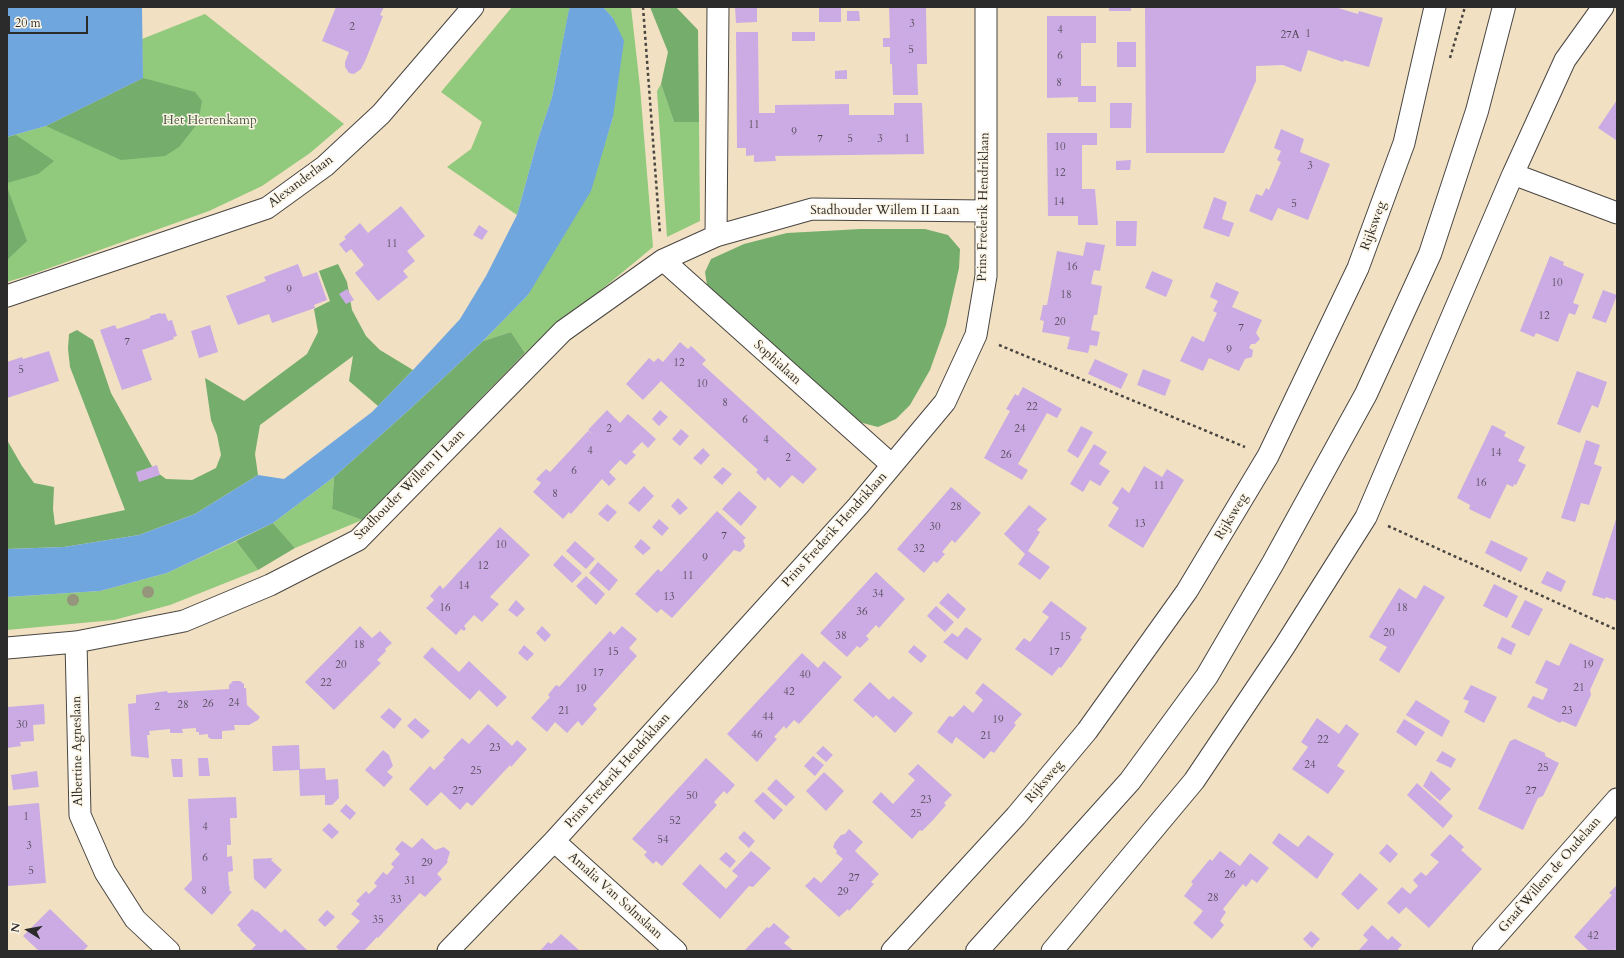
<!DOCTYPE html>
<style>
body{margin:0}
#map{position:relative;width:1624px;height:958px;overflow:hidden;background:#f2e0c2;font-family:Cardo,serif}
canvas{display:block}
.frame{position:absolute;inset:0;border:8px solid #2b2b2b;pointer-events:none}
.north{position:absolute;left:8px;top:910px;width:40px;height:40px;-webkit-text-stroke:3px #fcf5e5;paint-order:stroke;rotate:281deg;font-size:11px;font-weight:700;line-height:16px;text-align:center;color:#2b2b2b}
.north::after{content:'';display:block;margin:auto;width:14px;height:18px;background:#2b2b2b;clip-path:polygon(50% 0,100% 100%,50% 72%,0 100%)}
.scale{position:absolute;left:8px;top:16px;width:80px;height:18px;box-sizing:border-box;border:2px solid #2b2b2b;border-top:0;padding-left:5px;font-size:12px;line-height:14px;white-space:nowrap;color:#2b2b2b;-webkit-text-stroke:3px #fcf5e5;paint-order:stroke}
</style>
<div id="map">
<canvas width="1624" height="958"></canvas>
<div class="frame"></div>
<div class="north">N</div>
<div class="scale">20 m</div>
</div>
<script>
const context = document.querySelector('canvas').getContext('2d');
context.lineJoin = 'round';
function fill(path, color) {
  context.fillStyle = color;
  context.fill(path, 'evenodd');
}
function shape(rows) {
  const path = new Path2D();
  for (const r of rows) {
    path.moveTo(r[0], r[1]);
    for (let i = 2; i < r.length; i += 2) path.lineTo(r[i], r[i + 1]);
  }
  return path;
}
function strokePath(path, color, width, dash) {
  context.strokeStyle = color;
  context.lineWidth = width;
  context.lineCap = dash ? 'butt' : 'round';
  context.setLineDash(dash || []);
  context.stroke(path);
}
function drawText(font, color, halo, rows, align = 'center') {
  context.font = font + ' Cardo,serif';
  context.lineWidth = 3;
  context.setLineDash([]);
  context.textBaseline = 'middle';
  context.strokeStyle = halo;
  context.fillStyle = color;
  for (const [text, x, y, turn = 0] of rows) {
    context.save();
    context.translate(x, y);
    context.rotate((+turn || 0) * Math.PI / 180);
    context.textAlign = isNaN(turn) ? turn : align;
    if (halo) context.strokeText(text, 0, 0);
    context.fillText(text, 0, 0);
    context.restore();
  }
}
fill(shape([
 [512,7,572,7,569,10,552,97,537,142,517,215,447,167,471,149,482,122,441,92],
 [603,7,631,7,640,87,653,247,525,353,511,332,483,341,528,295,605,143,613,117,613,18],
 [205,14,344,124,310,153,262,186,209,211,30,275,7,282,7,137,46,126,143,78,142,39],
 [661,84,674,122,699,122,700,221,667,237,657,91],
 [334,477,332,509,362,520,295,548,273,523],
 [236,541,258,570,170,605,114,620,7,630,7,597,100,591,167,573]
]), '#91c97d');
fill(shape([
 [650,7,676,7,698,30,699,122,674,122,661,84,668,52],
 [143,78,195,92,202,101,198,123,179,147,165,156,121,160,46,126],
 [16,135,54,161,38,174,7,183,7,137],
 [7,187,27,241,7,260],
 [861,229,925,229,948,235,960,249,959,268,946,325,930,370,910,405,896,419,878,427,859,422,724,307,707,285,705,272,711,259,744,244,787,233],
 [338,264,347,282,352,310,366,336,380,350,413,370,378,406,349,381,353,356,260,425,255,454,258,475,195,514,139,535,64,547,7,549,7,440,22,466,34,483,54,487,53,509,55,525,125,510,70,367,68,349,69,334,77,330,93,340,111,393,154,470,166,479,192,480,216,468,221,455,217,435,211,420,205,378,244,401,307,354,318,332,314,309,330,301,319,271],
 [511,332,525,353,362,520,332,509,334,477,410,409,483,341],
 [273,523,295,548,258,570,236,541]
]), '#74ad6c');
fill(shape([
 [7,7,142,7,143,78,46,126,7,137],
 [572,7,603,7,613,18,624,41,613,117,591,191,528,295,483,341,410,409,334,477,273,523,167,573,100,591,7,597,7,549,64,547,139,535,195,514,258,475,284,479,372,412,413,370,460,319,486,276,517,215,537,142,552,97,569,9]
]), '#70a6de');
fill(shape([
 [336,7,384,7,380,15,383,16,366,59,361,69,354,74,349,73,345,67,345,62,349,52,322,41],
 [735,7,757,7,757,22,736,23],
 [819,7,841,7,841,22,819,22],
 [889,7,926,7,927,64,917,64,918,95,893,95,892,64,890,64,890,47,883,47,883,38,890,38],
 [1109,7,1131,7,1131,11,1109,11],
 [1145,7,1335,7,1358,14,1359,11,1383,18,1369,67,1344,60,1343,62,1308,50,1301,72,1283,65,1256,66,1256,81,1224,153,1146,153],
 [847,11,859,11,860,21,847,21],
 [1047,16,1096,16,1096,43,1081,43,1081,86,1096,86,1096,102,1078,102,1078,97,1047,98],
 [736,32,758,32,759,113,775,113,775,105,849,104,849,115,894,115,894,103,922,103,924,154,775,156,776,161,754,162,754,155,746,156,746,148,737,148],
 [792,32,815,32,815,41,792,41],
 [1117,42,1136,42,1136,67,1117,67],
 [847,70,847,79,835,79,835,71],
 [1617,100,1617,138,1616,140,1598,128],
 [1110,103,1132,103,1131,128,1110,128],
 [1281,129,1304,139,1300,152,1330,164,1308,220,1278,208,1272,221,1249,211,1256,194,1262,196,1266,188,1269,190,1281,162,1277,160,1281,151,1274,148],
 [1047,133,1097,133,1097,145,1082,145,1082,189,1095,189,1098,225,1078,225,1078,216,1048,216],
 [1131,160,1130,170,1116,170,1116,161],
 [1214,197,1227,202,1222,219,1234,223,1229,237,1203,228],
 [401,206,425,236,407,251,415,261,403,271,408,277,378,301,355,273,364,265,351,249,346,253,339,244,346,239,344,237,360,223,368,233],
 [1116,221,1137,221,1136,246,1116,246],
 [479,225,488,231,482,240,473,235],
 [1086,242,1105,245,1100,271,1094,270,1091,284,1102,286,1097,315,1094,315,1091,330,1100,332,1097,346,1090,345,1088,353,1067,349,1070,337,1042,332,1044,321,1040,320,1043,305,1047,305,1057,251,1083,256],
 [1550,256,1564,262,1563,265,1584,274,1573,303,1579,305,1575,315,1569,313,1558,342,1536,333,1534,337,1520,331],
 [298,264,303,277,317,272,327,300,314,305,315,308,272,323,269,314,238,325,226,296,266,281,264,277],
 [1152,271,1173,280,1166,297,1145,288],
 [1216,282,1239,292,1232,307,1262,320,1256,333,1260,339,1255,344,1251,344,1249,348,1253,350,1252,357,1245,359,1239,371,1209,358,1203,371,1180,361,1192,336,1204,342,1210,328,1217,313,1213,311,1218,301,1210,297],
 [347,289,354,300,346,304,339,294],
 [1603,290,1617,295,1606,323,1592,318],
 [160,313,162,314,165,313,168,321,172,320,177,336,173,337,174,339,142,350,152,380,122,390,100,330,115,325,117,329,150,318,150,316],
 [210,325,218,352,199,358,191,331],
 [680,342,688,349,691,346,706,360,702,364,817,469,803,484,792,475,780,488,768,477,765,481,756,472,758,470,661,381,643,400,626,384,649,358,654,362,658,358,663,362],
 [49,351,59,381,7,398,7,362,22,357,23,359],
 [1095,359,1128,374,1121,389,1088,374],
 [1143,369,1171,380,1165,396,1137,385],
 [1577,371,1607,382,1598,408,1592,405,1580,433,1557,424],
 [1023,387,1062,409,1057,418,1047,413,1018,464,1028,470,1022,480,984,458,1010,411,1006,409,1015,394,1018,396],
 [607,410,620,423,628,414,656,439,648,448,642,442,632,452,636,455,626,465,620,460,609,472,616,479,609,486,602,479,571,514,569,512,563,519,533,492,541,483,536,479,546,469,550,472,588,431,593,435,588,430],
 [660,410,668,417,659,426,652,419],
 [1492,425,1506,432,1504,436,1525,447,1518,461,1526,465,1516,485,1514,484,1513,487,1507,484,1490,519,1469,509,1470,505,1457,498],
 [1081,426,1093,432,1078,458,1067,451],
 [681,429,689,436,680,446,672,439],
 [1586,440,1600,445,1594,464,1602,467,1589,505,1581,503,1575,522,1561,518],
 [1094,444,1107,452,1099,464,1110,471,1100,486,1090,480,1083,492,1070,484],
 [703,448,710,455,701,465,693,458],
 [157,465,160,475,139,482,136,472],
 [1144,466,1162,477,1167,469,1184,480,1143,548,1108,526,1119,508,1112,503,1122,487,1129,493],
 [723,467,732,474,722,485,713,477],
 [644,486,654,496,639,512,628,503],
 [951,487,981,513,955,543,952,540,942,552,945,554,937,563,934,561,924,573,897,549],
 [739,491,757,507,741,526,722,509],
 [678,498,688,508,680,515,671,506],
 [607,504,617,512,608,522,598,514],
 [1029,505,1047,519,1037,530,1040,532,1028,551,1050,567,1040,580,1018,564,1025,554,1004,534],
 [717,511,746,538,743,540,745,546,744,548,740,552,734,550,672,618,661,609,657,613,635,594,658,569,661,572],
 [1617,516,1617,601,1606,597,1605,599,1592,595],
 [659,519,669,528,662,536,652,527],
 [500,527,530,555,490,597,499,604,482,622,474,615,464,626,466,629,464,631,461,629,456,635,426,608,434,600,430,596,440,585,443,589],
 [641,539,651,548,643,555,634,547],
 [1491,540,1528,558,1521,572,1485,553],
 [575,541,595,559,586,569,566,551],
 [562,555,582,573,572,583,553,565],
 [598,562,618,580,609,591,589,573],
 [1547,571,1566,581,1561,592,1541,583],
 [876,572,905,599,879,628,876,625,866,636,869,639,860,648,857,646,847,657,820,633],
 [586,576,605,594,596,605,576,586],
 [1494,584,1518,596,1507,618,1483,606],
 [1424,585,1445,597,1399,673,1379,660,1387,647,1369,637,1399,588,1416,599],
 [948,593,966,609,958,619,939,603],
 [516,600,525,609,517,617,508,610],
 [1525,600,1543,609,1529,636,1511,627],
 [1051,601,1087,628,1080,638,1082,639,1072,653,1061,668,1059,667,1052,676,1015,649,1024,638,1030,642,1039,630,1049,617,1042,612],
 [936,606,954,622,945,632,927,616],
 [360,626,372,638,380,631,392,643,385,649,386,651,377,660,381,663,334,710,305,682],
 [542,626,551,635,545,642,536,633],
 [622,626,637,639,629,648,637,656,593,705,597,709,582,726,578,721,567,733,555,722,547,732,531,718,550,697,548,695,555,686,557,685,559,687,610,631,614,635],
 [966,627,982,639,967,660,943,642,952,633,958,637],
 [1502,637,1516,644,1511,655,1497,648],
 [1570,643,1604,659,1590,690,1591,695,1576,727,1562,721,1560,723,1527,707,1533,696,1543,700,1548,689,1535,683,1546,660,1559,666],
 [524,645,534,654,527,661,518,653],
 [914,645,927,656,921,663,908,652],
 [432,647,459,672,469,661,507,697,497,707,479,690,470,700,423,657],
 [802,653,818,668,824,661,842,677,799,724,794,720,786,729,784,726,774,737,777,739,757,762,727,734],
 [233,681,240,681,244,684,244,688,246,688,247,705,260,717,258,720,249,725,234,725,235,730,222,731,222,739,211,739,208,737,208,734,199,735,199,732,196,732,196,728,182,729,183,733,170,733,170,729,149,731,150,735,147,735,149,758,131,756,128,704,136,703,136,695,167,691,168,693,229,689,229,685],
 [870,682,889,700,893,696,913,713,895,733,876,715,873,718,853,700],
 [983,683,1022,714,1014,723,1016,725,994,753,991,751,984,759,956,737,952,744,937,732,949,716,953,717,964,705,973,713,983,700,975,693],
 [1471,685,1497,697,1484,723,1464,712,1469,701,1463,699],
 [1416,700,1450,721,1442,737,1406,715],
 [44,704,45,724,33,725,34,741,20,742,21,746,7,748,7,707],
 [389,708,402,719,394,729,380,717],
 [415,718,430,731,422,739,407,726],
 [1317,718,1339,734,1346,724,1359,734,1337,766,1345,771,1328,794,1292,769,1308,747,1301,742],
 [1404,719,1425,732,1416,746,1396,732],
 [488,724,512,746,517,740,527,749,511,767,510,765,472,806,467,802,460,810,441,792,427,806,409,789,430,766,434,770,445,759,443,758,462,738,469,744],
 [1515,739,1545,753,1545,756,1559,763,1543,796,1538,798,1523,830,1478,809,1510,741],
 [299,745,300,769,325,768,326,780,338,779,339,798,332,805,325,805,325,795,300,796,299,770,273,771,272,746],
 [823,746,833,755,826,762,816,753],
 [383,750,389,755,393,766,387,772,393,777,384,787,365,770],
 [1442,751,1456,759,1451,768,1436,761],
 [813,756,824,765,815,776,804,766],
 [198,758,208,758,210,776,199,776],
 [706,758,735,785,727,794,724,791,714,802,717,805,662,866,656,861,653,864,644,855,647,852,632,839],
 [171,759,182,759,183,777,173,777],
 [918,764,952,795,944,803,946,805,934,819,922,831,920,830,912,839,872,802,881,792,893,804,915,780,908,774],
 [37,771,39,787,13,790,11,775],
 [1431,771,1451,789,1440,801,1423,786],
 [824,772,844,791,826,811,806,791],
 [776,779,795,797,786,806,767,789],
 [1417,783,1453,816,1443,828,1407,795],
 [763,792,783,810,774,820,754,801],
 [236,797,237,818,230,818,231,845,227,845,227,857,232,856,233,871,228,872,229,886,230,888,229,890,232,892,212,915,184,889,192,880,188,799],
 [39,803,46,883,8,886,7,806],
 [346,804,356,813,350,820,340,811],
 [329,823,339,832,332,839,322,830],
 [849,829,863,842,855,851,879,874,871,882,874,884,849,911,848,909,839,917,805,886,814,877,821,883,843,859,836,853,837,851,833,847,835,842,841,835,845,834],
 [744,831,755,841,749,848,738,838],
 [1279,833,1298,847,1308,835,1334,854,1317,879,1272,843],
 [1450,834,1464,847,1461,850,1482,869,1429,928,1406,907,1399,914,1387,903,1402,887,1410,894,1418,886,1413,880,1421,872,1426,876,1439,862,1430,855],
 [422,838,435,850,444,847,450,852,447,861,448,862,437,874,442,879,425,897,420,893,378,938,377,937,364,951,340,951,336,947,360,921,351,914,360,904,356,901,366,891,369,894,377,886,374,883,383,872,387,875,394,867,391,864,400,854,395,849,402,841,412,848],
 [1387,844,1398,854,1390,863,1379,853],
 [751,851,771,868,753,887,749,886,720,919,682,884,700,864,726,889,738,876,732,871],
 [1220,851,1240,866,1250,853,1269,868,1257,883,1252,879,1246,887,1243,884,1223,909,1226,912,1220,921,1224,925,1212,939,1193,923,1203,911,1184,896,1193,884,1191,882,1210,859,1212,861],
 [726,852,736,861,730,868,719,859],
 [273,858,271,860,282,870,265,889,254,879,253,859],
 [1360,873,1378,889,1358,910,1341,894],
 [1617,885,1617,948,1614,951,1589,951,1574,937,1612,895,1609,893],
 [50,909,88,946,83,951,39,951,23,936],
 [252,909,256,912,257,911,281,933,285,929,308,951,250,951,256,945,240,930,241,929,237,925],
 [327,910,335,917,325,927,318,920],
 [774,923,790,937,784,943,794,951,745,950,767,927,769,928],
 [1372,925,1388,940,1392,936,1402,945,1398,949,1400,951,1358,951,1368,940,1363,935],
 [1311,931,1320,939,1312,948,1303,939],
 [561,934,580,951,540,951,548,942,551,944]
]), '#ccabe4');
const street = shape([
 [1513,174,1617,213],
 [716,236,718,7],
 [663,260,892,465],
 [7,296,267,208,325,166,381,114,473,7],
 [76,642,80,815,105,872,135,919,169,951],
 [7,648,76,642,184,621,270,585,358,540,563,331,663,260,716,236,812,209,985,211],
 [554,841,676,951],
 [448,951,554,841,858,506,945,402,976,335,986,276,986,7],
 [892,951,1016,816,1087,731,1187,591,1268,456,1358,268,1404,143,1435,7],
 [1052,951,1194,781,1284,647,1366,517,1513,174,1565,60,1603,7],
 [1483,951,1617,799]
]);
const secondary = shape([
 [977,951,1130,781,1207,676,1273,563,1366,394,1430,254,1477,111,1504,7]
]);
strokePath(street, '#494642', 23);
strokePath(secondary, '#494642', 24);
strokePath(shape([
 [643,7,660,234],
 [1450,58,1465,7],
 [999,345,1245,447],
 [1388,526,1617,630]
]), '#494642', 2.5, [3, 3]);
strokePath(street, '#fff', 21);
strokePath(secondary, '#fff', 22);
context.fillStyle = '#96967d';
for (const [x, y] of [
 [148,592],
 [73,600]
]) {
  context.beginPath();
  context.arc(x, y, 6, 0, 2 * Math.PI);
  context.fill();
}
drawText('11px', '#534b59', null, [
 ["3",912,24],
 ["2",352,27],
 ["4",1060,30],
 ["1",1308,34],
 ["27A",1290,35],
 ["5",911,50],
 ["6",1060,56],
 ["8",1059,83],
 ["11",754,125],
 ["9",794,132],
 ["7",820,139],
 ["5",850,139],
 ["3",880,139],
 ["1",907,139],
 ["10",1060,147],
 ["3",1310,166],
 ["12",1060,173],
 ["14",1059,202],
 ["5",1294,204],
 ["11",392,244],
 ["16",1072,267],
 ["10",1557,283],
 ["9",289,290],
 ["18",1066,295],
 ["12",1544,316],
 ["20",1060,322],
 ["7",1241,328],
 ["7",127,342],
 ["9",1229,350],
 ["12",679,363],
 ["5",21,370],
 ["10",702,384],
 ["8",725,403],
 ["22",1032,407],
 ["6",745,420],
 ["2",609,429],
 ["24",1020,429],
 ["4",766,440],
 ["4",590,451],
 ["14",1496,453],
 ["26",1006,455],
 ["2",788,458],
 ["6",574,471],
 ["16",1481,483],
 ["11",1159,486],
 ["8",555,494],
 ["28",956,507],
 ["13",1140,524],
 ["30",935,527],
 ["7",724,536],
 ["10",501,545],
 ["32",919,549],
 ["9",705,558],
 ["12",483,566],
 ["11",688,576],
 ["14",464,586],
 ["34",878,594],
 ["13",669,597],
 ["16",445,608],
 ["18",1402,608],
 ["36",862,612],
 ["20",1389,633],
 ["38",841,636],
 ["15",1065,637],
 ["18",359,645],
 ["15",613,652],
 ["17",1054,652],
 ["20",341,665],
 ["19",1588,665],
 ["17",598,673],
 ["40",805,675],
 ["22",326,683],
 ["21",1579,688],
 ["19",581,689],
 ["42",789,692],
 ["24",234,703],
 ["26",208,704],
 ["28",183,705],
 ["2",157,707],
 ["21",564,711],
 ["23",1567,711],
 ["44",768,717],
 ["19",998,720],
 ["30",22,725],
 ["46",757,735],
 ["21",986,736],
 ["22",1323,740],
 ["23",495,748],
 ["24",1310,765],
 ["25",1543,768],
 ["25",476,771],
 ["27",458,791],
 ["27",1531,791],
 ["50",692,796],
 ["23",926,800],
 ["25",916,814],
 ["1",26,817],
 ["52",675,821],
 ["4",205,827],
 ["54",663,840],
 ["3",29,846],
 ["6",205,858],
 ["29",427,863],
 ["5",31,871],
 ["26",1230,875],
 ["27",854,878],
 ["31",410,881],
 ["8",204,891],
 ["29",843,892],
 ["28",1213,898],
 ["33",396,900],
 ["35",378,920],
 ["42",1593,936]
]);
drawText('13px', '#4a5a44', '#fcf5e5', [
 ["Het Hertenkamp",210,121]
]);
drawText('13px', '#2b2b2b', '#fcf5e5', [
 ["Alexanderlaan",301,182,-37],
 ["Prins Frederik Hendriklaan",984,207,-89],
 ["Stadhouder Willem II Laan",885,211],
 ["Rijksweg",1374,226,-70],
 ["Sophialaan",777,363,42],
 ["Stadhouder Willem II Laan",410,485,-45],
 ["Rijksweg",1232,517,-59],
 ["Prins Frederik Hendriklaan",835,530,-48],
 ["Albertine Agneslaan",78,751,-91],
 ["Prins Frederik Hendriklaan",618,771,-48],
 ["Rijksweg",1045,782,-50],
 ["Graaf Willem de Oudelaan",1550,875,-49],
 ["Amalia Van Solmslaan",615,896,42]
]);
</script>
